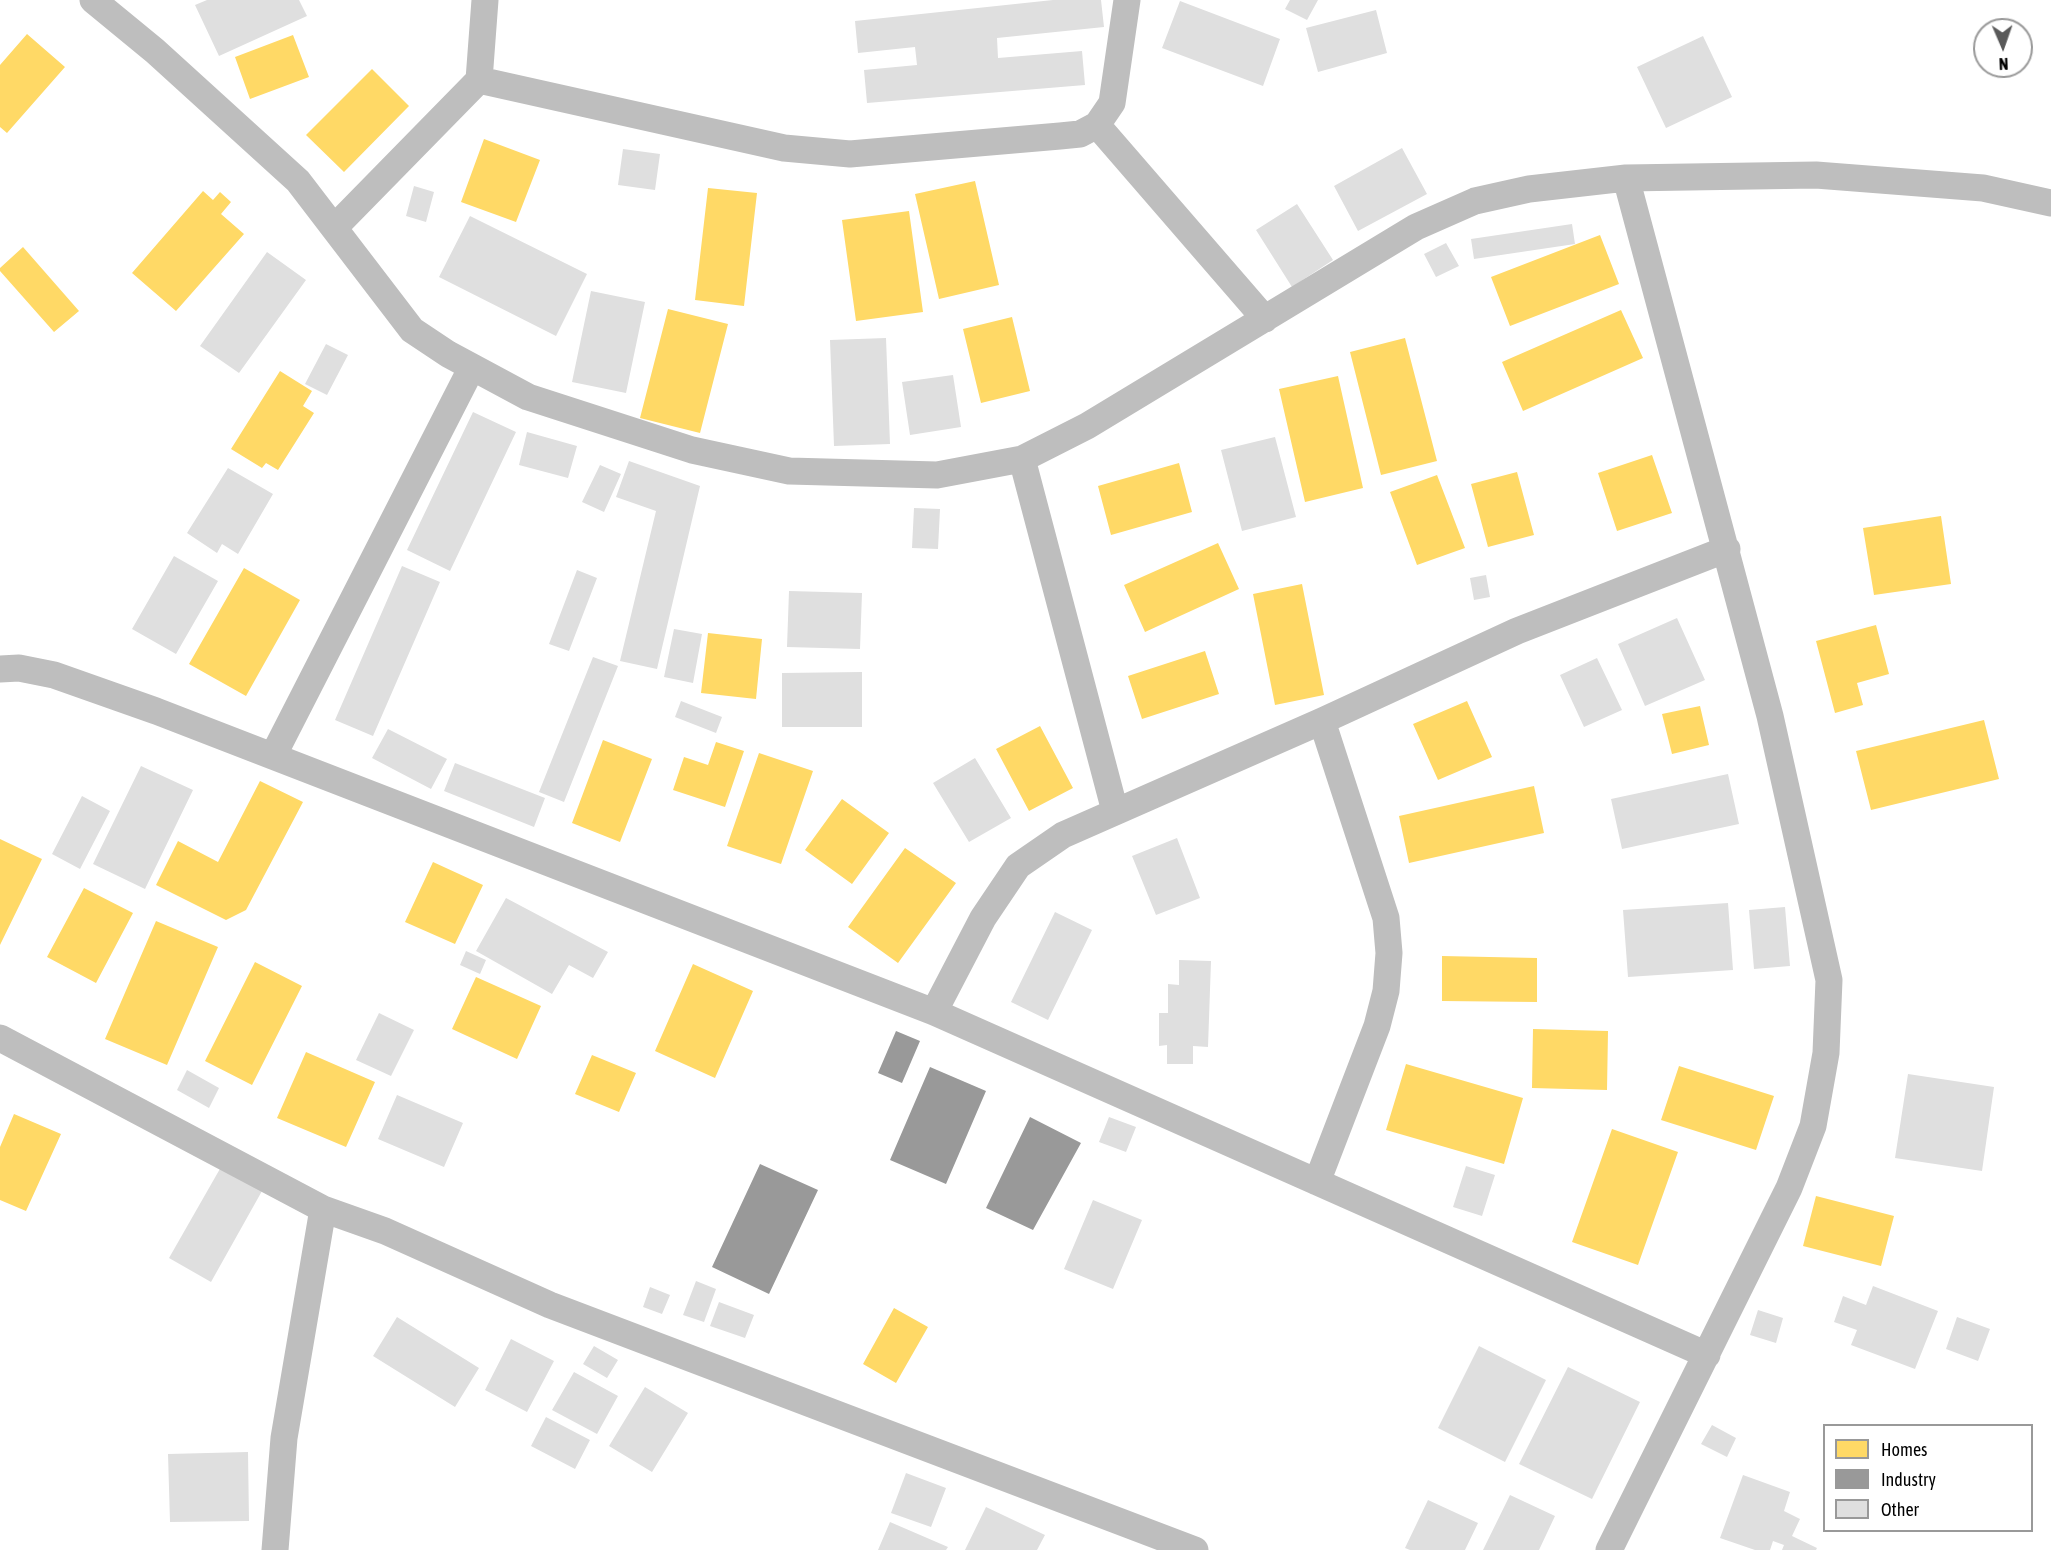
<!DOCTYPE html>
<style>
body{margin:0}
#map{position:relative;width:2051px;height:1550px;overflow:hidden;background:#fff;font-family:"Asap Condensed",sans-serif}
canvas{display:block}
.legend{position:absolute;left:1823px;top:1424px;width:210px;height:108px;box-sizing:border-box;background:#fff;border:2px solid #999;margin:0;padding:8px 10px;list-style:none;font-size:18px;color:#000}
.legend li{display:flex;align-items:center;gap:12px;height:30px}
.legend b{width:30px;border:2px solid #999}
.north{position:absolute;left:1973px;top:18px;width:60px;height:60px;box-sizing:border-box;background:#fff;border:2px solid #999;border-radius:50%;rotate:178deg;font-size:16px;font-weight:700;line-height:24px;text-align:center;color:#000}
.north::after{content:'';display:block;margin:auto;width:21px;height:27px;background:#595959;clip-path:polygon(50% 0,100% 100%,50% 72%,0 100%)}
</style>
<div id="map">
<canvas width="2051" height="1550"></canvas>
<ul class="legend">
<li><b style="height:16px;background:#ffd966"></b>Homes</li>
<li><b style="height:16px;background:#999"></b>Industry</li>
<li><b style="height:16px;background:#dfdfdf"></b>Other</li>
</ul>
<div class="north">N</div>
</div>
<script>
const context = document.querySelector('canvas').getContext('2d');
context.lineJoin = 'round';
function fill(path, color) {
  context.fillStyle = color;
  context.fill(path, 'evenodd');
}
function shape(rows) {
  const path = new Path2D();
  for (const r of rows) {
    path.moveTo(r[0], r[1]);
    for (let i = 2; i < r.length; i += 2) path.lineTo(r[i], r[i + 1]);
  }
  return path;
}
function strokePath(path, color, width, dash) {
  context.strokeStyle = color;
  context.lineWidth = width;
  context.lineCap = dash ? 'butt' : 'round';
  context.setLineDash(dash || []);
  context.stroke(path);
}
fill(shape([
 [27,34,65,67,7,133,0,127,0,65],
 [293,35,309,77,250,99,235,57],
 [372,69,409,106,344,172,306,135],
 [484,139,540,160,516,222,461,202],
 [975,181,999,285,939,299,915,194],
 [708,188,757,193,744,306,695,300],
 [203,191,213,200,220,192,231,202,221,214,244,234,176,311,132,273],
 [909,211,923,312,856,321,842,220],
 [1600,235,1619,284,1510,326,1491,277],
 [23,247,79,311,54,332,0,271,0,268],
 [668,309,728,324,700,433,640,418],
 [1621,310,1643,358,1523,411,1502,362],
 [1012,317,1030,391,981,403,963,329],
 [1405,338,1437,461,1381,475,1350,352],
 [280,371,312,391,303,406,314,413,278,470,266,463,262,468,231,449],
 [1338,376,1363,488,1305,502,1279,389],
 [1652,455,1672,513,1617,531,1598,473],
 [1179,463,1192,512,1111,535,1098,486],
 [1517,472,1534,535,1488,547,1471,484],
 [1437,475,1465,548,1417,565,1390,492],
 [1941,516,1951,584,1874,595,1863,528],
 [1218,543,1239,589,1145,632,1124,585],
 [244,568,300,600,246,696,189,664],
 [1302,584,1324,695,1275,705,1253,594],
 [1876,625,1889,674,1857,683,1863,705,1835,713,1816,641],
 [708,633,762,639,756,699,701,693],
 [1205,651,1219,694,1142,719,1128,676],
 [1467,701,1492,757,1438,780,1413,724],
 [1700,706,1709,745,1672,754,1662,714],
 [1984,720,1999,779,1871,810,1856,751],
 [1040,726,1073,788,1029,811,996,749],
 [603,740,652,759,620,842,572,823],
 [716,742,744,751,725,807,673,790,684,757,708,765],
 [759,753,813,771,781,864,727,846],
 [260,781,303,802,246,910,226,920,156,885,178,841,218,862],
 [1534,786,1544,833,1409,863,1399,816],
 [842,799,889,833,852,884,805,850],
 [0,839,42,859,0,945],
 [905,848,956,883,898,963,848,927],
 [433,862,483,885,455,944,405,922],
 [84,888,133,913,96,983,47,957],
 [156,921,218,947,167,1065,105,1039],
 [1442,956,1537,958,1537,1002,1442,1001],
 [255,962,302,986,252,1085,205,1061],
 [693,964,753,991,715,1078,655,1051],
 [476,977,541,1006,517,1059,452,1029],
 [1533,1029,1608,1031,1607,1090,1532,1088],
 [306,1052,375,1082,346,1147,277,1118],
 [592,1055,636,1073,619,1112,575,1094],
 [1406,1064,1523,1098,1504,1164,1386,1130],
 [1679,1066,1774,1096,1756,1150,1661,1120],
 [14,1114,61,1134,26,1211,0,1200,0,1147],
 [1612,1129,1678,1152,1638,1265,1572,1242],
 [1816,1196,1894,1216,1881,1266,1803,1246],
 [894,1308,928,1327,896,1383,863,1364]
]), '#ffd966');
fill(shape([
 [896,1031,920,1041,902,1083,878,1073],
 [930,1067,986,1091,946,1184,890,1160],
 [1030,1117,1081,1143,1033,1230,986,1208],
 [760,1164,818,1190,769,1294,712,1267]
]), '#999');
fill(shape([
 [207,0,299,0,307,16,219,56,195,5],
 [1053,0,1101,0,1104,27,997,38,998,58,1082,51,1085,85,867,103,864,70,917,65,915,47,858,53,855,21],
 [1290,0,1318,0,1307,20,1285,9],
 [1180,1,1280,39,1263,86,1162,48],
 [1376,10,1387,53,1318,72,1306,28],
 [1703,36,1732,97,1666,128,1637,67],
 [1402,148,1427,194,1358,231,1334,186],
 [623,149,660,154,655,190,618,185],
 [414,186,434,192,426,222,406,216],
 [1297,204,1333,260,1292,287,1256,230],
 [470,216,587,274,556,336,439,277],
 [1572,224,1575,244,1474,259,1471,239],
 [1446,243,1459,266,1436,277,1424,254],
 [267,252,306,280,239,373,200,346],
 [591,291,645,302,626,393,572,382],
 [886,338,890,444,834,446,830,340],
 [326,344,348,355,327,395,305,384],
 [953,375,961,427,910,435,902,382],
 [473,412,516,432,450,571,407,550],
 [527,432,577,446,568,478,519,465],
 [1275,437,1296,517,1242,531,1221,450],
 [629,461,700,486,657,669,620,661,656,511,616,497],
 [600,465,621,474,604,512,582,502],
 [228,468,273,494,238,554,222,544,217,553,187,533],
 [914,508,940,509,938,549,912,548],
 [174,556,218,581,176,654,132,629],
 [402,566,440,582,373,736,335,720],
 [577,570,597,578,569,651,549,644],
 [1486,575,1490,597,1474,600,1470,578],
 [789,591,862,593,860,649,787,647],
 [1677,618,1705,680,1645,706,1618,644],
 [674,629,702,634,693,683,664,677],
 [593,657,618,666,564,802,539,792],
 [1597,658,1622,710,1584,727,1560,675],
 [862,672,862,727,782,727,782,673],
 [681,701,722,717,716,733,675,717],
 [388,729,447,759,431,789,372,758],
 [975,758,1011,818,969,842,933,783],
 [455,763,545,798,534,827,444,791],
 [141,766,193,790,145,889,93,864],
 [1728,774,1739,824,1622,849,1611,799],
 [82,796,110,811,80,869,52,854],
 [1177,838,1200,898,1156,915,1132,856],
 [506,898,608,952,593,978,569,965,552,994,476,951],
 [1728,903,1733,970,1628,977,1623,910],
 [1785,907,1790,966,1754,969,1749,910],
 [1055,912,1092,930,1048,1020,1011,1002],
 [466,951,486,960,480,974,460,965],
 [1179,960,1211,961,1208,1047,1193,1046,1193,1064,1167,1064,1167,1045,1159,1046,1159,1013,1168,1013,1168,984,1179,985],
 [379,1013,414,1030,391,1076,356,1060],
 [187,1070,219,1088,209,1108,177,1090],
 [1908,1074,1994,1087,1982,1171,1895,1158],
 [397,1095,463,1123,444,1167,378,1139],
 [1109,1117,1136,1127,1126,1152,1099,1142],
 [1466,1166,1495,1175,1482,1216,1453,1207],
 [221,1167,262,1191,211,1282,169,1258],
 [1093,1200,1142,1220,1113,1289,1064,1269],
 [696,1281,716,1289,704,1322,683,1315],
 [1873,1286,1938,1311,1915,1369,1851,1345,1857,1330,1834,1322,1843,1296,1866,1305],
 [650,1287,670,1295,662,1314,643,1307],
 [719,1302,754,1315,745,1338,710,1326],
 [1758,1310,1783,1318,1776,1343,1750,1335],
 [397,1317,479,1368,455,1407,373,1356],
 [1957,1317,1990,1329,1978,1361,1946,1349],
 [511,1339,554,1361,527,1412,485,1390],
 [594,1346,618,1360,607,1378,583,1364],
 [1479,1346,1546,1380,1505,1462,1438,1428],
 [1568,1367,1640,1402,1592,1499,1519,1464],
 [574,1372,618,1396,597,1434,552,1410],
 [645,1387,688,1413,652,1472,609,1446],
 [546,1417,590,1440,575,1469,531,1446],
 [1712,1425,1736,1438,1727,1457,1701,1444],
 [248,1452,249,1521,170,1522,168,1454],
 [906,1473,946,1488,931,1527,891,1513],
 [1743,1475,1790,1492,1784,1511,1800,1519,1792,1536,1817,1548,1816,1550,1782,1550,1784,1545,1773,1541,1770,1550,1755,1550,1720,1538],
 [1510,1495,1555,1516,1539,1550,1483,1550],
 [1428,1500,1478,1523,1465,1550,1410,1550,1405,1548],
 [986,1507,1045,1535,1037,1550,965,1550],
 [890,1522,948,1547,946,1550,878,1550]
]), '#dfdfdf');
strokePath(shape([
 [93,0,155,51,298,181,412,330,448,354,528,397,692,450,789,471,937,475,1022,459,1087,426,1416,227,1475,201,1529,189,1626,178,1816,175,1983,188,2051,203],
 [479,80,784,148,850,154,1060,136,1080,134,1097,125,1112,103,1127,0],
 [1097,125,1265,319],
 [334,228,479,80,485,0],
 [1022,459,1115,811],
 [0,669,19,668,54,675,156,711,934,1012,1707,1355],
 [273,756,472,367],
 [934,1012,983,918,1018,866,1063,835,1322,721,1517,631,1727,549],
 [0,1038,323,1209,385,1231,550,1305,1195,1550],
 [1317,1182,1377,1026,1386,991,1389,953,1386,918,1322,721],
 [275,1550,284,1438,323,1209],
 [1609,1550,1789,1188,1813,1126,1826,1053,1829,980,1770,716,1626,178]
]), '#bebebe', 27);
</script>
